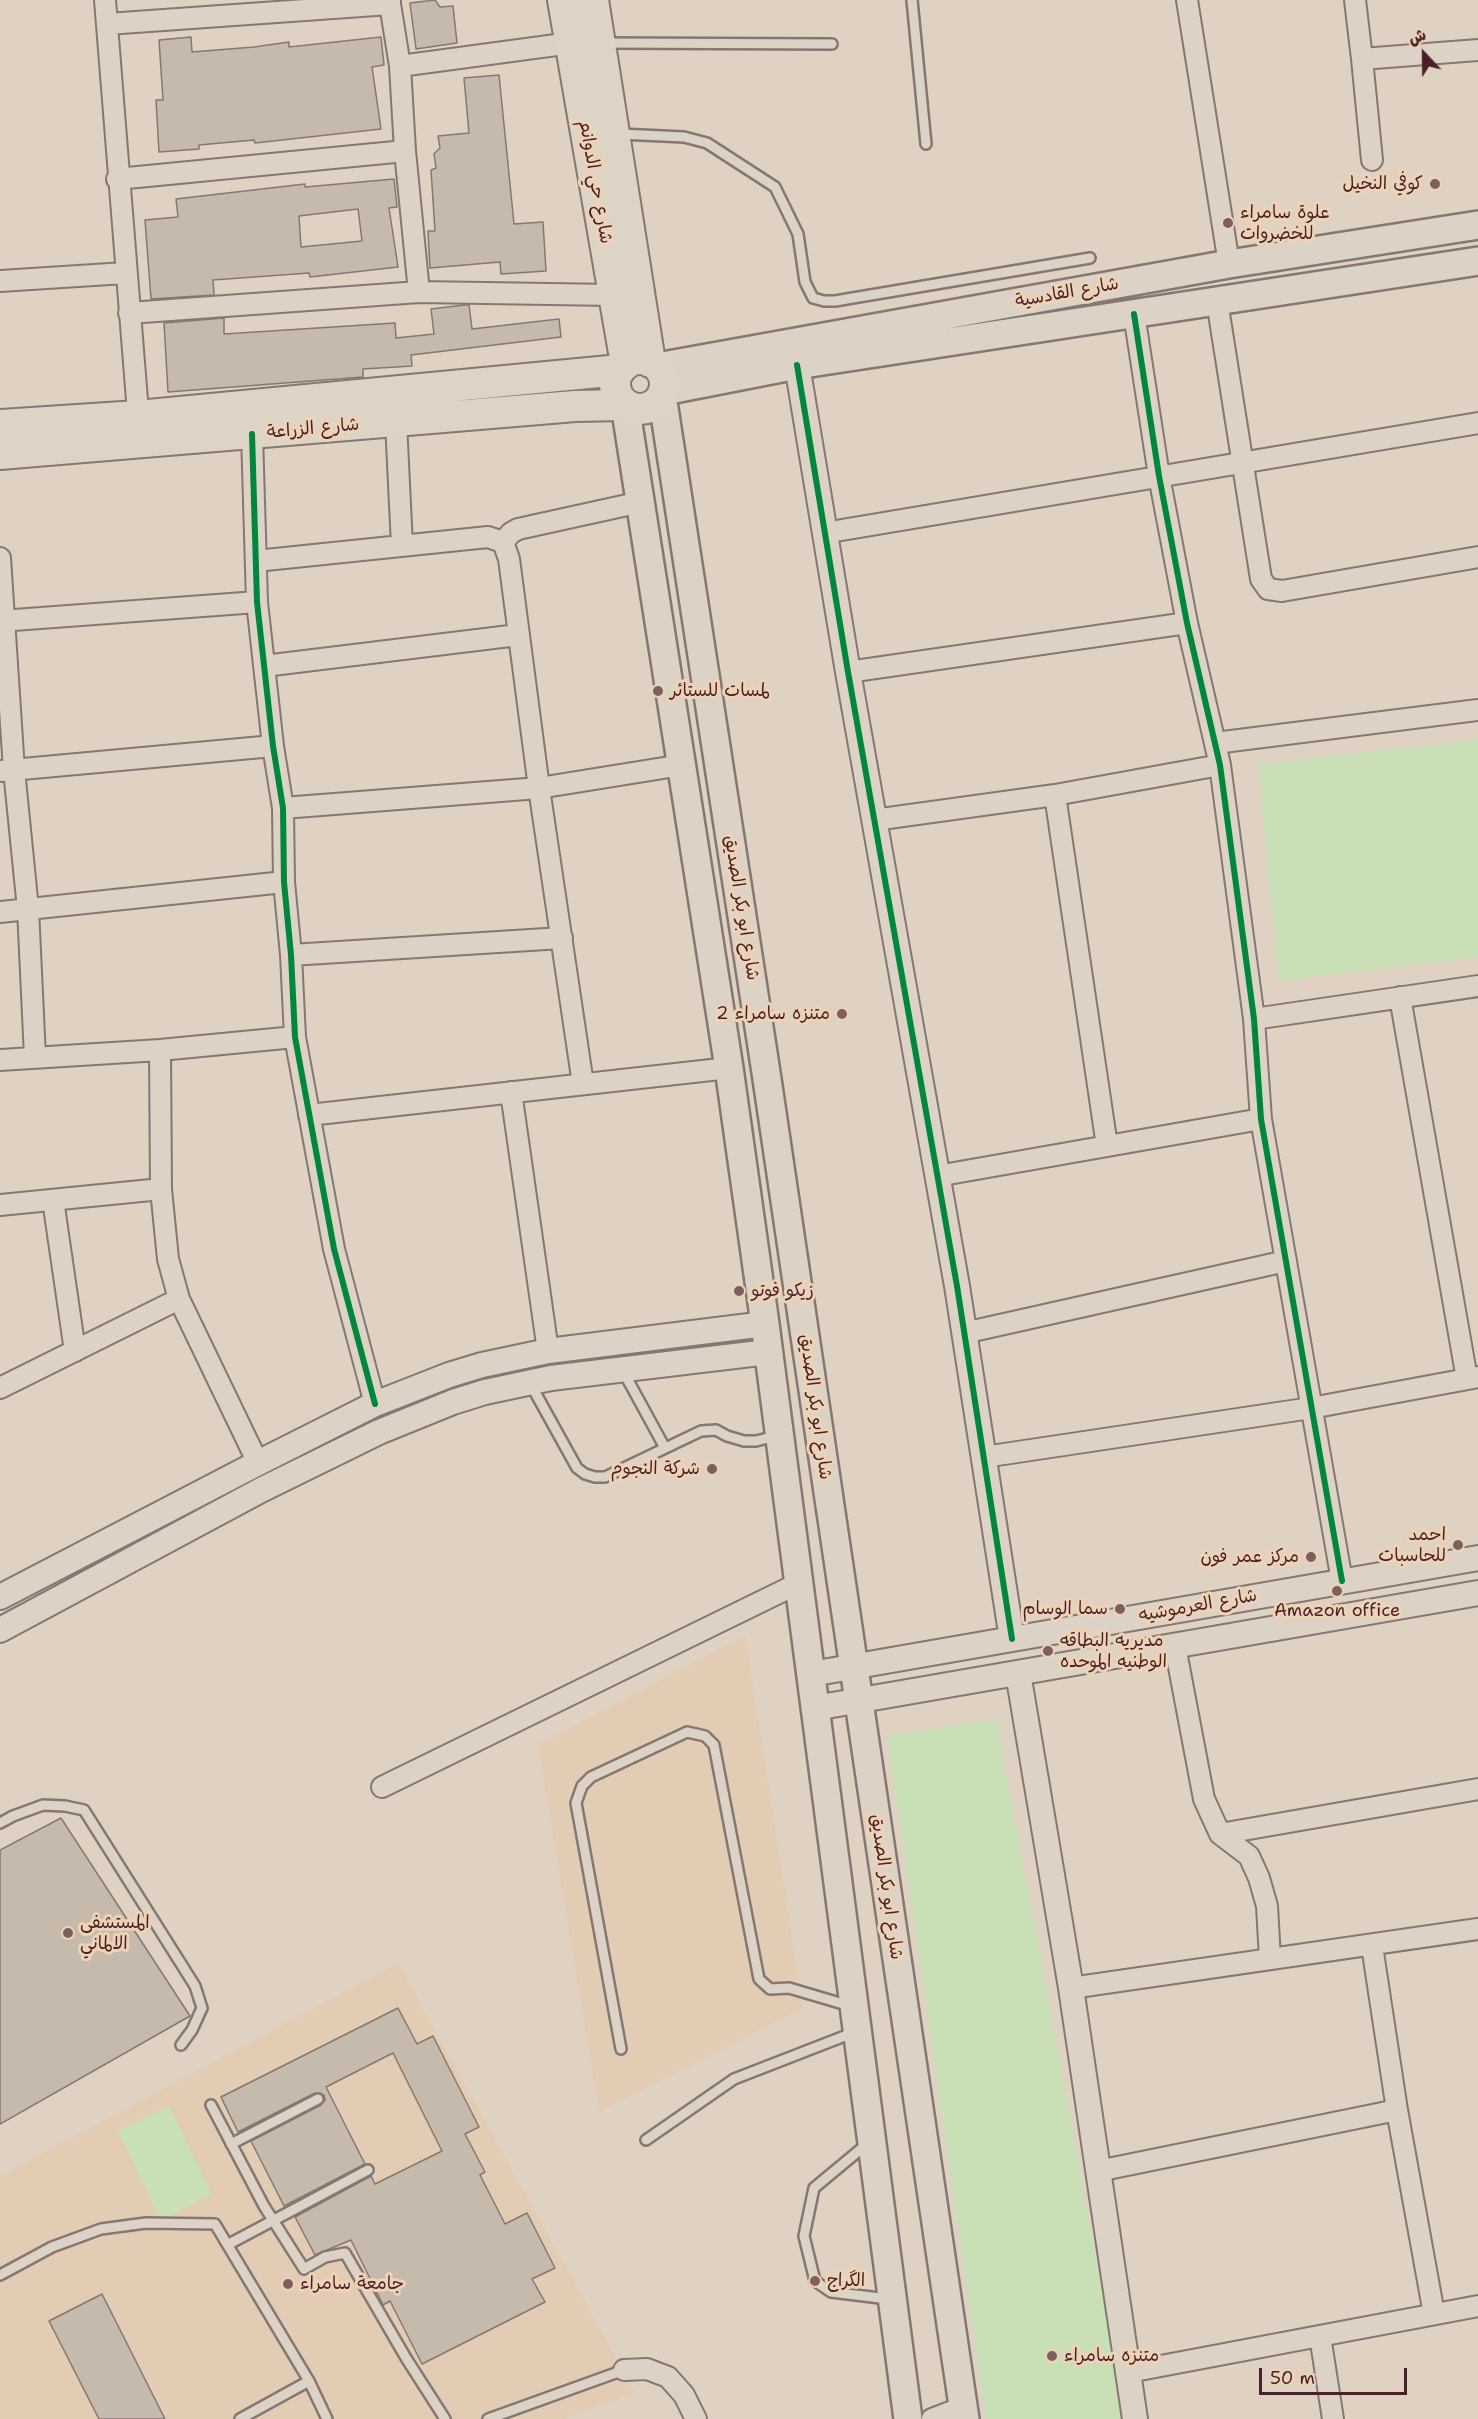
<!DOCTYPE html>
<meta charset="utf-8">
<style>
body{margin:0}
#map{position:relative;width:1478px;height:2419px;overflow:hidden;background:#e0d2c2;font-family:"Shantell Sans","Playpen Sans Arabic",sans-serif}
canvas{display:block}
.north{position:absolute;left:1394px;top:24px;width:60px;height:60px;-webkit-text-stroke:4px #edd3b5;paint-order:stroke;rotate:338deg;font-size:16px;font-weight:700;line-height:24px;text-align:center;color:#4a1f2b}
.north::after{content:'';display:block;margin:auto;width:21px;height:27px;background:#4a1f2b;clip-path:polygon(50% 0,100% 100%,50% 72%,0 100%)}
.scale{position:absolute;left:1259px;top:2368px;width:148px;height:27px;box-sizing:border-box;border:3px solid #4a1f2b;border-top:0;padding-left:8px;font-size:18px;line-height:21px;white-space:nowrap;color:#4a1f2b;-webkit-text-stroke:4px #edd3b5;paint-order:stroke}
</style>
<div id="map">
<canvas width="1478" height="2419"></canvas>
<div class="north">ش</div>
<div class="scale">50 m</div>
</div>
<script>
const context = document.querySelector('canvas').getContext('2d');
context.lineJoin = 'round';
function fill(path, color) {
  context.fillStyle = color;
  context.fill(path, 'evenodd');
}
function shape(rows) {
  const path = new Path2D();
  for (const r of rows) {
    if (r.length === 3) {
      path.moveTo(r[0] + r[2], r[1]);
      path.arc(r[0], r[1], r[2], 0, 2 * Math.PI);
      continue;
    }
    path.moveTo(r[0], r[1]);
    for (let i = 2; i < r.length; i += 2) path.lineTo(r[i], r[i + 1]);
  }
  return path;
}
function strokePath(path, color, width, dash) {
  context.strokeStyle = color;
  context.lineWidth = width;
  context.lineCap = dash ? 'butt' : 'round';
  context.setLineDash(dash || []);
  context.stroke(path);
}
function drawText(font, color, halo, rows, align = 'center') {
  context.font = font + ' "Shantell Sans","Playpen Sans Arabic",sans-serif';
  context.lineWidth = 6;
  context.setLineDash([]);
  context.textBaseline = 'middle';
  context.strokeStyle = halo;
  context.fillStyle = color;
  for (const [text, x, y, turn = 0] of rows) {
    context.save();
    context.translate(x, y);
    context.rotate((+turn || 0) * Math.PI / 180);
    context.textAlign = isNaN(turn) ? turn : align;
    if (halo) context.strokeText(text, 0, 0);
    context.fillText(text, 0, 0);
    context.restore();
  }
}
fill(shape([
 [745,1635,803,2008,599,2112,538,1745],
 [398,1963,635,2392,564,2419,0,2419,0,2176]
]), '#e2ccb4');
fill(shape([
 [1478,740,1478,957,1279,981,1258,764],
 [996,1719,1126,2419,986,2419,887,1736],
 [169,2106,212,2194,161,2220,118,2131]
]), '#c9dfb5');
const building = shape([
 [435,0,440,7,453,6,457,43,416,49,410,3,435,0],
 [191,37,192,52,254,47,289,42,289,47,381,37,384,65,372,67,381,129,255,143,254,140,199,145,199,149,159,152,156,100,163,100,159,40,191,37],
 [499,75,514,224,543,222,546,271,501,274,500,262,430,268,428,231,435,231,431,170,436,168,434,154,440,148,438,136,469,133,464,78,499,75],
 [394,179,397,207,389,208,398,267,310,277,309,273,213,280,214,295,151,299,145,220,178,217,176,199,305,184,305,187,394,179],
 [358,209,362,241,301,247,299,216,358,209],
 [464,305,469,305,472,329,559,319,561,337,411,355,412,366,363,369,363,377,168,392,164,323,224,318,224,334,395,323,396,338,434,334,431,309,464,305],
 [61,1818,190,2016,0,2124,0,1850,61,1818],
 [398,2008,417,2044,433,2036,479,2127,465,2134,485,2172,480,2175,505,2224,527,2213,555,2268,532,2279,545,2302,422,2364,390,2301,383,2305,351,2240,315,2255,295,2217,371,2176,375,2184,442,2151,393,2053,326,2087,365,2164,284,2206,251,2141,321,2105,325,2100,324,2095,315,2093,238,2132,221,2097,398,2008],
 [102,2294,165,2419,99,2419,49,2321,102,2294]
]);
fill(building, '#c6baac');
strokePath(building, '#867772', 1.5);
const service = shape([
 [912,0,926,144],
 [605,43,832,44],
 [620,134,684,137,707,143,775,187,798,234,805,282,813,298,824,301,835,301,1090,258],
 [623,1371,665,1448],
 [531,1385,577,1468,585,1474,595,1477,605,1477,701,1431,716,1430,727,1436,744,1441,756,1441,776,1436],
 [0,1823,13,1816,43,1805,65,1806,84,1810,195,1986,202,2008,192,2030,181,2045],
 [621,2049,576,1803,582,1786,591,1777,687,1732,705,1736,714,1745,759,1979,770,1989,789,1988,850,2006],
 [211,2105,264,2206,304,2269,325,2257,345,2253,406,2358,445,2419],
 [646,2140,734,2079,855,2032],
 [231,2144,318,2099],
 [867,2144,814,2188,804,2236,815,2281,831,2292,888,2299],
 [229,2244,368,2170],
 [0,2275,52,2247,101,2229,146,2223,215,2224,309,2381,327,2419],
 [240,2419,309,2381],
 [488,2419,624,2370]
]);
const minor = shape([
 [105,0,139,425],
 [1187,0,1229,264],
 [1355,0,1362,59],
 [107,24,390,4,390,0],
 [400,66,571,43],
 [405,151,419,292],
 [1372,160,1362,59,1478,50],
 [117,179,405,151,400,66,390,4],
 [0,281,125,273],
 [1217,301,1261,579,1268,589,1282,591,1478,557],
 [129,313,419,292,614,295],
 [1134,314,1159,476,1187,623,1220,765,1254,1019,1261,1119,1342,1581],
 [396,422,402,546],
 [252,434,257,602,273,746,283,808,284,882,291,955,295,1037,334,1249,375,1404],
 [824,533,1478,423],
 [503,542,511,533,518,529,641,502],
 [0,558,14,770,28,909,35,1057],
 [256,561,488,537,503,542,509,559,539,788,583,1084],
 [0,621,257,602],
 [264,666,518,635],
 [848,672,1187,623],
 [1215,743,1478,710],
 [0,771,273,746],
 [1055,795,1107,1146],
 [283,808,539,788,682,765],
 [874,820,1055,795,1220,765],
 [0,912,284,882],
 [291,955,562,938],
 [1400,997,1467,1379],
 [1254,1019,1478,986],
 [160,1050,161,1189,168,1259,179,1299,258,1463],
 [0,1060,160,1050,295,1037],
 [511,1092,548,1351],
 [309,1115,729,1068],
 [937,1176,1261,1119],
 [53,1200,75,1351],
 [0,1205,161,1189],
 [964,1333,1286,1261],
 [0,1388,179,1299],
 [984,1457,1311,1408,1478,1377],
 [1175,1646,1204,1799,1220,1834,1249,1856,1259,1878,1267,1906,1270,1959],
 [382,1787,799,1583],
 [1220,1834,1478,1789],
 [1071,1988,1478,1929],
 [1397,2110,1434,2314],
 [1098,2171,1397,2110,1372,1946],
 [1320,2336,1333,2419],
 [624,2370,647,2369,668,2377,684,2395,696,2419],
 [1129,2372,1478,2306],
 [932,2419,963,2407]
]);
const tertiary = shape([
 [797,365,848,672,957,1286,1012,1639],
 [0,1597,258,1463,375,1404,449,1375,482,1365,548,1351,765,1324],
 [0,1630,261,1490,379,1432,453,1402,485,1392,551,1378,768,1352],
 [1018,1673,1071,1988,1135,2419],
 [811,1674,1478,1558],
 [815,1708,1478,1593]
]);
const secondary = shape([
 [657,367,1229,264,1478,225],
 [664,391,797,365,1478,261],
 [662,395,767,1079,965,2419],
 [625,405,729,1068,765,1324,908,2419]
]);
const primary = shape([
 [563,0,626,364],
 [593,0,650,362],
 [640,384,25],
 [0,425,138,416,620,370],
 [0,454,575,406,625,405]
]);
strokePath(service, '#867772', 14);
strokePath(minor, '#867772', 24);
strokePath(tertiary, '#867772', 28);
strokePath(secondary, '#867772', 32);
strokePath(primary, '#867772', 34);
strokePath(service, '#dcd2c6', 9);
strokePath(minor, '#dcd2c6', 20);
strokePath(tertiary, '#dcd2c6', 24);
strokePath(secondary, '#dcd2c6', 27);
strokePath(primary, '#ded4c5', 30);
strokePath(shape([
 [1134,314,1159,476,1187,623,1220,765,1254,1019,1261,1119,1342,1581],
 [797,365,848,672,957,1286,1012,1639],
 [252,434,257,602,273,746,283,808,284,882,291,955,295,1037,334,1249,375,1404]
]), '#00873e', 6);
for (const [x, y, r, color] of [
 [1435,184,6,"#7e5e60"],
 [1228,223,6,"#7e5e60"],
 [658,691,6,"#7e5e60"],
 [842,1014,6,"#7e5e60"],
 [739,1291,6,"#7e5e60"],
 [712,1469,6,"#7e5e60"],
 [1458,1545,6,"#7e5e60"],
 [1311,1557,6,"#7e5e60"],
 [1337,1591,6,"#7e5e60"],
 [1120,1609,6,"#7e5e60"],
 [1048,1651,6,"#7e5e60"],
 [68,1933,6,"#7e5e60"],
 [815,2281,6,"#7e5e60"],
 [288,2284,6,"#7e5e60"],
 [1052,2356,6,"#7e5e60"]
]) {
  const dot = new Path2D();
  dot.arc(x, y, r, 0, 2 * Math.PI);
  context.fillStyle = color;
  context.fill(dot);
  strokePath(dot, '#edd3b5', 2);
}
drawText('18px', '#4a1f2b', '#edd3b5', [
 ["شارع حي الدوانم",595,182,80],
 ["شارع القادسية",1067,293,-10],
 ["شارع الزراعة",313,429,-5],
 ["شارع ابو بكر الصديق",741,908,81],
 ["شارع ابو بكر الصديق",815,1407,82],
 ["شارع العرموشيه",1198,1606,-10],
 ["شارع ابو بكر الصديق",886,1887,82]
]);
drawText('18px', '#4a1f2b', '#edd3b5', [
 ["كوفي النخيل",1423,184,"right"],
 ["علوة سامراء",1240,213],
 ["للخضروات",1240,234],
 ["لمسات للستائر",670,691],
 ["متنزه سامراء 2",830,1014,"right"],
 ["زيكو فوتو",751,1291],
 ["شركة النجوم",700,1469,"right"],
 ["احمد",1446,1535,"right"],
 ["للحاسبات",1446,1556,"right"],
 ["مركز عمر فون",1299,1557,"right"],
 ["سما الوسام",1108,1609,"right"],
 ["Amazon office",1337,1611,"center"],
 ["مديريه البطاقه",1060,1641],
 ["الوطنيه الموحده",1060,1662],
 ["المستشفى",80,1923],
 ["الالماني",80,1944],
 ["الگراج",827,2281],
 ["جامعة سامراء",300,2284],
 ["متنزه سامراء",1064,2356]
], 'left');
</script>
